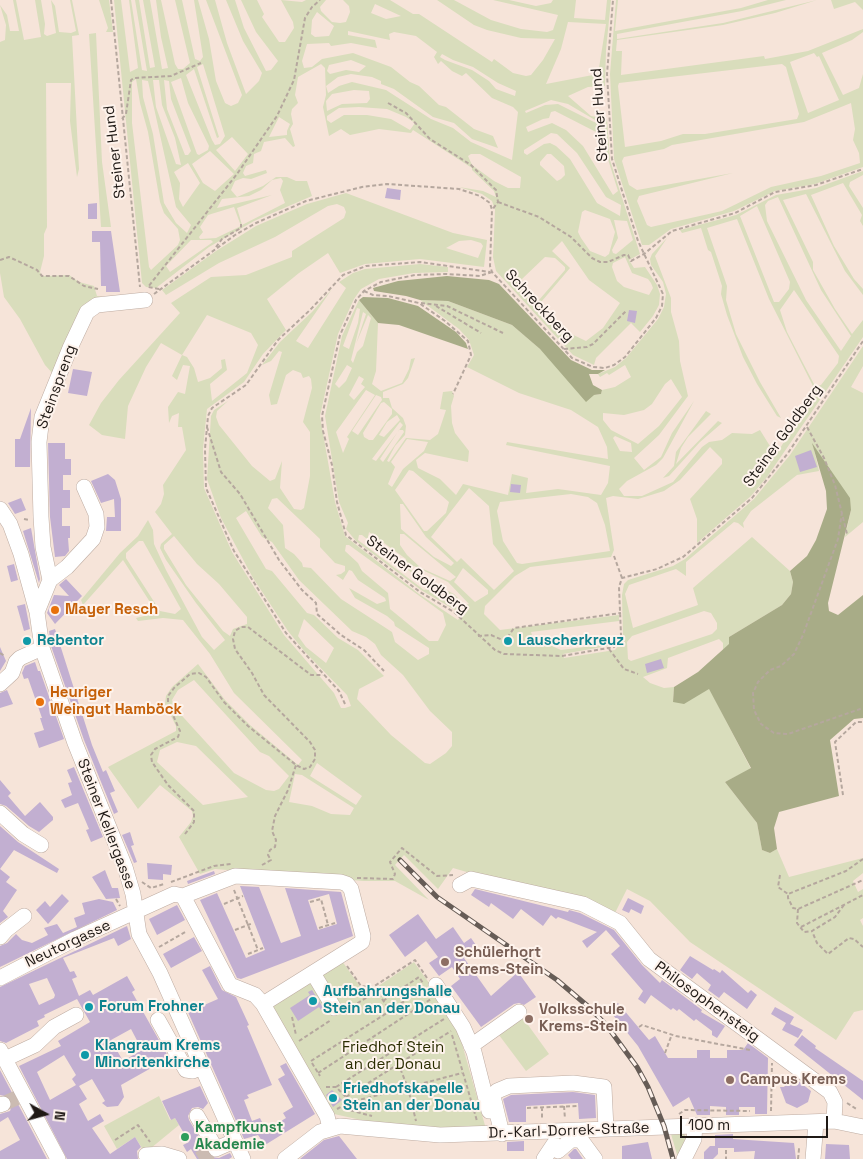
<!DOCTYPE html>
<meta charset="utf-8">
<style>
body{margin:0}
#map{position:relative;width:863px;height:1159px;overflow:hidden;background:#f6e4d9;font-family:"Space Grotesk",sans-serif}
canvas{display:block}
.north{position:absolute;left:20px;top:1089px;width:50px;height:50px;-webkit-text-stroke:4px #fef3ec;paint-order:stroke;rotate:97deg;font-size:14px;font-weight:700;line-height:20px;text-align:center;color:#1f1915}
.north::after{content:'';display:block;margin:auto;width:18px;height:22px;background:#1f1915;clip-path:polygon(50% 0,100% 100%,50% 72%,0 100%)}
.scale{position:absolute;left:680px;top:1116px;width:148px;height:22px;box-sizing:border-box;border:2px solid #1f1915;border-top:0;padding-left:6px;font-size:15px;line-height:18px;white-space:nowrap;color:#1f1915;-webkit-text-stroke:4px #fef3ec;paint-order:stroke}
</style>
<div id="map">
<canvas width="863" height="1159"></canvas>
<div class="north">N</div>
<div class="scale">100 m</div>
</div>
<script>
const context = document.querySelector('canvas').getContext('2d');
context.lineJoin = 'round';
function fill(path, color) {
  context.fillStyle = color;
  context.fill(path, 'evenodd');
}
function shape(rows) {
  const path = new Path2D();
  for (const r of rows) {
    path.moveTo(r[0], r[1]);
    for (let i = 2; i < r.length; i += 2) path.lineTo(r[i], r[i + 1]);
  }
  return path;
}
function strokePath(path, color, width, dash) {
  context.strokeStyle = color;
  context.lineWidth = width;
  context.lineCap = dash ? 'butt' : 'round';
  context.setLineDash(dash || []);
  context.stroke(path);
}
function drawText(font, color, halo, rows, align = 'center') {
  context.font = font + ' "Space Grotesk",sans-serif';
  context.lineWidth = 4;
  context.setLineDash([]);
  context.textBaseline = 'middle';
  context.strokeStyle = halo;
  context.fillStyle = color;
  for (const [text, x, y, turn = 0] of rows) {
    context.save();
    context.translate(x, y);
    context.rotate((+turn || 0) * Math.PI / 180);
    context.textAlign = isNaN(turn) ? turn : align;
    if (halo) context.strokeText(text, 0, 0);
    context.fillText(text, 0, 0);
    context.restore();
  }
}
fill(shape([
 [13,0,16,0,24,40,41,37,35,0,41,0,45,24,44,34,47,36,56,33,51,0,55,6,59,32,71,33,76,31,70,0,72,0,79,35,72,36,79,169,77,177,70,121,71,83,46,83,47,227,44,234,44,256,40,272,42,276,49,276,69,275,79,282,94,286,97,296,103,297,54,375,45,365,20,319,4,297,0,273,0,42,5,40,6,25,0,5,7,15,10,31,19,31],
 [99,0,109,0,113,32,106,32,108,28],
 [114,0,121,0,130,72,138,68,129,0,131,0,142,70,147,71,135,0,139,0,150,68,155,67,143,0,150,0,162,69,168,68,161,37,156,0,161,0,175,64,178,69,183,69,190,63,175,0,182,0,195,59,200,61,203,57,194,0,198,0,209,39,216,81,225,103,231,106,238,103,242,95,206,0,215,0,227,43,246,94,259,81,262,73,243,41,226,0,235,0,244,28,266,71,271,70,278,61,256,32,241,0,257,0,264,14,262,17,279,42,285,42,294,28,293,22,281,0,302,2,306,0,326,0,320,7,321,11,332,22,340,23,346,22,350,12,349,6,343,0,390,0,413,14,419,14,492,62,494,59,513,73,526,76,531,75,543,60,555,39,521,38,487,30,474,25,437,0,454,0,491,20,521,29,547,32,553,30,558,15,493,0,509,0,536,6,551,3,553,0,576,0,574,18,605,20,607,0,611,0,606,50,605,86,588,87,568,96,591,116,607,119,610,160,640,254,629,260,634,268,645,267,657,285,660,294,659,305,653,316,640,332,631,323,596,358,594,365,573,355,496,271,493,257,495,210,492,201,482,194,459,187,483,191,496,197,494,191,472,170,472,168,413,130,411,133,379,129,350,135,341,129,329,136,323,107,326,95,325,68,321,64,298,77,295,95,298,103,292,109,291,114,293,124,290,129,295,146,293,147,285,138,264,142,261,151,254,154,253,163,246,166,243,173,245,176,266,170,267,173,251,179,243,178,235,181,231,190,237,197,263,186,276,177,287,177,296,181,307,181,312,196,254,221,209,247,156,288,146,287,142,283],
 [375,4,401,16,386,19,371,13],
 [317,12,334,26,329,36,315,37,311,34,312,20],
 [568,22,606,24,598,74,546,84,561,49],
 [348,31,390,40,389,34,394,32,416,36,437,52,434,57,438,64,441,61,452,71,462,76,466,73,492,98,513,107,518,112,512,160,471,142,453,128,431,119,386,90,352,82,339,86,328,93,326,86,338,77,351,74,372,77,381,81,381,84,394,89,433,117,454,123,472,139,498,148,493,136,474,129,446,107,439,105,419,86,410,82,391,67,353,53,322,59,312,67,304,68,302,61,307,44,329,43,331,46,351,43,377,48,375,40,348,35],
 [442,54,453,60,473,67,498,83,516,91,515,96,496,89,489,81,472,70,445,60,440,57],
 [351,60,366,66,359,72,346,70,330,74,327,71,329,65],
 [203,64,225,136,220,144,215,145,212,140,186,75,194,69,217,138,219,137,197,67],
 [181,78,188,103,209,146,208,150,199,155,197,154,171,82],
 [136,79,140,103,148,132,160,202,164,213,178,229,180,240,178,245,151,270,149,267,132,123,132,82],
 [142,80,148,81,176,207,191,225,187,233,176,223,164,203,153,134,143,97],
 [153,80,159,80,162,105,175,138,181,165,176,164,156,107],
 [164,80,169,81,171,99,191,151,188,155,185,155,167,109],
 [354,90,369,91,370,99,367,103,342,104,327,111,326,101,332,94],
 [551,100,568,104,595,120,603,121,604,124,594,122,558,104,545,105,526,113,525,111],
 [359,107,387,109,406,117,415,123,410,130,391,119,367,115,344,115,331,123,327,120,327,116,339,108],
 [555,111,600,134,618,191,613,195,583,146,566,130,552,123,528,132,526,127,543,119,549,118,551,112],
 [279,117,290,124,287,131,287,135,269,137],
 [551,133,557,134,577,153,606,197,621,205,620,216,597,203,570,159,556,146,550,143,544,144,527,155,524,153,524,150],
 [232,137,248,154,235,171,216,150],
 [210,151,234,174,215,191,203,183,192,164],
 [471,154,480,154,521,177,520,188,508,188,494,181,472,165,468,156],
 [547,154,551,154,564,166,565,175,561,179,557,181,540,165,540,162],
 [188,163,200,183,183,207,179,199,180,183,174,172],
 [281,178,283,181,280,190,285,203,242,225,237,208,272,195,217,208,222,199,249,196,261,190,272,180],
 [234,207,241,226,216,238,200,239,199,237,203,232,200,227,208,215],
 [585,210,610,219,615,232,609,254,605,257,590,251,581,238,578,232,582,212],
 [614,220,627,221,633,240,616,254,613,253,612,250,618,238],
 [191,240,211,240,213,242,170,272,166,266],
 [562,241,589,280,620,303,603,328,586,341,565,331,566,327,546,317,536,308,570,268,552,251],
 [545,257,555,258,565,267,565,270,539,300,536,301,523,289,522,279],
 [625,257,632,273,648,279,651,283,653,288,649,295,624,287,617,281,612,267,613,263],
 [616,0,618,0,615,31,741,8,768,0,786,0,742,11,617,34,617,39,723,23,817,0,775,13,723,25,617,40,616,51,622,51,621,75,764,56,765,59,808,51,863,29,863,32,852,40,822,53,843,95,859,88,863,74,863,167,815,184,775,191,734,211,671,229,649,245,642,245,614,159,610,74],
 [814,53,817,57,819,56,839,100,808,113,790,62],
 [782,64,786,67,799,114,797,119,705,134,683,134,661,141,625,147,618,86,619,83],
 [851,103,855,129,853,140,859,153,860,163,821,176,771,187,722,211,651,227,647,225,637,201,639,196,733,173,637,190,629,185,622,161,624,157,664,149,672,145,804,122],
 [831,0,863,0,863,10,855,2,834,9],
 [96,33,102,162,111,227,101,227,89,34],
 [863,171,863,175,850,182,849,186,863,208,863,226,860,221,862,215,843,183,811,195,834,246,854,279,863,289,863,295,845,271,806,194,783,200,813,262,813,270,835,309,852,334,863,320,863,337,767,477,751,496,697,543,697,519,690,499,722,464,722,459,710,447,680,480,664,491,638,499,613,496,606,498,614,550,611,557,530,567,515,576,485,606,484,614,500,630,619,615,619,621,531,632,533,638,561,650,608,644,615,641,608,646,563,654,564,658,615,650,620,644,623,636,622,595,624,584,628,580,673,566,685,559,754,499,790,455,863,346,863,366,851,387,863,393,863,522,845,537,851,510,813,445,819,471,797,475,751,511,743,523,744,528,738,523,734,522,686,562,686,576,676,569,629,585,625,594,633,628,698,605,693,588,752,537,790,571,793,582,791,594,782,605,729,637,730,644,723,650,723,643,719,639,668,658,667,668,643,677,650,683,664,688,674,687,673,702,709,688,751,769,725,782,757,823,762,850,770,853,777,849,789,877,863,858,863,873,853,881,858,892,863,889,863,918,860,920,863,926,863,1010,854,1012,836,1040,690,942,650,901,627,889,614,915,453,868,438,889,404,855,395,865,429,900,395,881,364,881,215,869,200,874,179,837,191,822,193,816,192,811,160,785,138,809,108,767,176,731,176,726,165,704,166,696,172,687,198,664,225,700,250,725,298,765,302,760,234,693,210,654,183,620,163,618,138,621,136,618,157,613,123,560,83,605,81,600,120,553,138,536,148,520,153,530,154,544,166,570,202,637,214,650,225,640,196,603,166,560,160,548,161,544,172,534,155,512,161,504,164,494,163,485,186,450,182,427,178,427,179,413,172,416,169,423,168,407,178,392,185,394,190,366,183,365,177,380,172,376,182,355,161,343,146,367,128,406,125,439,102,435,89,425,101,403,119,380,180,313,171,303,211,277,246,275,292,257,292,251,344,218,346,212,344,207,337,204,328,206,275,237,219,263,166,295,162,290,216,251,256,226,307,204,346,193,453,233,487,240,484,267,420,259,365,264,340,273,328,253,299,273,267,299,286,330,263,354,244,382,207,409,203,449,204,488,232,552,284,635,334,693,341,708,345,708,351,706,347,695,305,652,288,631,253,578,221,518,207,479,211,416,214,410,228,401,217,411,216,417,219,425,252,466,270,481,275,479,282,461,280,488,294,509,301,510,304,508,310,476,310,432,303,422,312,388,311,379,309,376,303,378,301,373,293,370,286,375,277,404,271,405,269,395,282,352,279,351,271,361,262,365,280,342,312,312,332,289,296,341,308,348,346,288,339,282,353,273,365,269,420,264,448,267,448,272,414,273,379,279,361,289,354,299,338,334,320,416,335,502,345,536,419,594,458,620,461,615,455,610,421,590,356,541,346,529,348,523,339,502,325,416,342,336,358,302,359,300,378,323,376,371,372,384,381,391,402,383,409,369,411,359,415,358,408,378,403,384,383,392,383,398,389,398,392,408,403,418,406,426,405,435,395,446,387,461,389,462,406,438,430,440,438,434,446,410,440,409,443,392,452,391,454,396,451,406,452,423,455,433,469,451,468,462,425,453,416,460,418,468,440,479,456,495,463,484,508,495,512,474,528,478,526,493,558,489,601,495,608,483,610,466,506,445,507,442,608,459,607,447,598,427,571,410,519,393,467,367,474,355,469,340,459,329,420,300,448,301,512,325,594,395,601,394,602,390,615,387,631,377,625,365,609,375,607,373,600,377,598,374,615,367,626,358,658,319,664,307,666,294,663,282,651,265,650,259,652,254,667,238,655,256,671,298,671,312,679,341,680,361,688,396,659,435,634,458,644,470,661,457,672,433,694,401,663,458,656,465,627,481,619,489,624,496,642,496,673,482,702,447,709,442,722,440,732,433,752,434,760,430,773,451,779,450,813,394,814,388,769,299,737,219,707,228,727,286,726,300,736,334,760,382,781,418,777,416,757,384,743,357,727,315,721,294,722,286,711,252,708,250,701,228,682,233,680,230,736,215,776,195,816,188],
 [778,197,821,290,851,336,841,351,806,300,767,221,765,205,768,201],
 [757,206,790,282,789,289,779,302,774,302,740,216],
 [471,240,481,243,483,246,478,258,446,248,459,241],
 [794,290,839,356,838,363,821,385,815,386,803,363,787,332,780,310],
 [357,308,360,309,358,323,349,349,343,346],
 [363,312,366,314,356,344,368,315,371,318,363,346,357,352,353,363,351,360],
 [207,315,251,333,258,345,247,373,212,401,210,384,227,370,225,359,221,360,222,368,210,378,198,382,194,368,187,357,182,355],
 [347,365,352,368,346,381,339,388,335,384],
 [359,376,364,379,361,384,365,387,354,400,349,395],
 [671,379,682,397,659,426,638,444,611,430,603,420,603,413,624,415,644,410,652,404,665,384],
 [366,390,375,395,347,437,349,439,343,453,336,432],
 [376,395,381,397,382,400,358,435,352,431],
 [384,402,392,409,392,414,373,440,369,440,364,437,363,433,381,403],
 [397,415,400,420,384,437,379,435,387,422],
 [400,422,403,425,376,461,372,459],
 [399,430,403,430,404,432,383,462,380,459],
 [615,436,631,443,632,452,620,451,613,438],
 [407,439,428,442,424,451,403,469,392,487,388,484,395,467,391,462],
 [409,470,413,471,449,502,446,513,427,531,424,531,395,490],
 [469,488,489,506,493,544,514,571,494,590,461,558,457,562,431,537],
 [571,494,588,497,597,503,605,525,610,551,522,564,517,563,503,541,497,511,500,502],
 [277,498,320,539,320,547,335,563,345,566,345,571,341,574,336,575,343,580,349,570,352,571,358,580,385,598,386,601,377,604,349,588,355,598,387,616,394,622,395,626,429,648,429,654,418,660,395,642,392,632,341,599,311,568,303,567,302,563,294,554,285,548,283,525,268,508,272,499],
 [400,504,403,504,426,537,454,563,451,566,434,557,401,529],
 [246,511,262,537,272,542,299,580,352,631,366,637,375,644,381,655,403,675,430,711,452,732,452,746,446,753,430,764,425,763,391,735,357,699,359,689,384,676,358,650,338,638,314,615,307,613,272,571,266,569,236,518],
 [369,532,406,559,405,563,396,560,368,537],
 [400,534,404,534,456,577,450,581,421,568,407,555,400,545],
 [359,535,362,535,394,561,428,583,428,589,424,590,358,540],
 [174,536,197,564,219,584,247,617,247,624,233,629,230,636,223,631,186,585,164,549,164,545],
 [139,541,143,541,181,609,175,614,160,611,126,558,126,553],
 [346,545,349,545,443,613,446,625,438,641,429,641,390,609,388,593,362,571,358,563,345,551],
 [414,566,448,582,469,604,465,605,454,594,412,573,411,568],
 [463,568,488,590,488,594,475,602,454,582],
 [434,586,459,600,464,608,461,609,434,595,431,589],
 [704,611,711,613,717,623,717,629,712,634,631,661,628,659,627,642,632,636],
 [304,619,334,648,326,663,306,647,298,636],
 [194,680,260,752,269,756,289,776,279,789,274,791,266,790,234,773,174,707,172,700,178,690],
 [177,742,196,746,248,797,203,805,157,762,160,750],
 [317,763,362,796,356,805,310,776],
 [295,774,302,775,354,808,350,815,331,814,312,806,289,802],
 [706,411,711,414,688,437,681,448,676,464,718,421,722,423,700,442,669,476,663,478,674,466,676,452],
 [342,961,364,992,369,988,371,991,414,962,455,1019,486,1129,427,1130,366,1121,334,1114,330,1109,272,1006],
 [523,1018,549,1054,526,1071,499,1035],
 [159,1096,170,1120,175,1118,179,1125,145,1153,135,1137,117,1149,104,1126],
 [671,1134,684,1134,686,1137,678,1158]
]), '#d9ddbc');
fill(shape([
 [447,276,489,280,499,284,571,360,592,370,605,370,598,374,589,374,593,385,602,390,601,394,594,395,586,402,540,349,512,325,448,301,420,300,406,296,374,291,373,288,398,281],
 [363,297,388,298,418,306,456,332,466,343,468,349,399,325,378,323,359,300],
 [812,443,850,498,851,510,828,603,829,611,838,615,863,595,863,718,854,719,830,740,839,796,779,812,774,828,777,849,770,853,762,850,757,823,725,782,751,768,709,689,684,704,673,702,674,687,698,672,729,644,729,637,782,605,791,594,793,582,790,571,807,556,816,540,827,509,826,491]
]), '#a8ac87');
fill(shape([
 [387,188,401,190,400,200,385,198],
 [97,203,97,219,88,219,88,204],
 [92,231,111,231,120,292,106,292,106,286,101,286,100,242,92,242],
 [629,310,637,311,635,323,627,321],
 [73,369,92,372,87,396,68,393],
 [31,408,30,467,15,467,15,439,20,439],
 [48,443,65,443,65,459,71,459,71,475,63,475,63,490,70,490,70,508,62,508,62,526,70,526,70,538,68,538,69,551,65,556,55,557,50,517],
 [811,450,817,467,800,472,795,456],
 [108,474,115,480,121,499,121,531,106,531,107,517,115,517,114,499,101,503,91,481],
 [511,484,521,485,520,493,510,492],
 [21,498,26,510,15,514,8,503],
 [31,528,40,579,39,583,23,531],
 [14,564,18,580,11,582,7,566],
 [66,579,82,596,55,624,47,613,54,595,69,596,59,585],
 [25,604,30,629,24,631,17,606],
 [55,629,92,745,103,772,106,770,115,791,110,793,118,812,114,814,84,740,51,646,49,631],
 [0,647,6,661,0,671],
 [661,659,664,668,647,673,645,664],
 [35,662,38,671,40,671,64,739,39,748,34,733,44,730,40,718,42,718,28,678,24,679,22,673,25,666],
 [7,690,13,704,0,708,0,693],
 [74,767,103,837,91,842,86,830,89,829,78,803,65,808,61,800,72,795,68,783,72,782,67,770],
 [0,780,11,793,8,796,25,816,40,802,53,817,53,820,39,832,29,826,6,806,0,804],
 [0,826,18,842,59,869,57,873,14,850,0,869,10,877,6,882,17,890,3,911,8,917,0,923],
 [130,832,134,845,131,846,137,862,134,863,122,835],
 [147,863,172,865,171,875,163,874,163,880,148,879],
 [105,870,112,888,118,888,120,898,106,899,92,877],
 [214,871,215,874,188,884,187,881],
 [240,886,259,887,281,943,301,936,285,888,341,892,353,936,241,979,237,978,200,900,217,893,246,958,265,950],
 [329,894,337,924,318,930,308,900],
 [475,889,568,912,569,910,580,913,614,930,642,965,660,983,662,980,702,1010,701,1012,725,1026,717,1038,712,1035,712,1031,696,1019,694,1021,679,1009,677,1011,673,1008,671,1010,651,995,645,1004,638,999,643,991,611,954,620,946,606,930,587,948,582,941,597,932,558,917,556,919,551,915,543,926,521,909,513,919,491,903,489,907,471,895],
 [62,894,69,901,48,924,36,910,45,901,50,907],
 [628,898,644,906,641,914,631,909,629,913,622,910],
 [99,899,113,902,117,910,0,967,0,946,7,943,16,934,22,940,32,943,48,935,44,928,57,924,63,933,77,927,74,918,85,914,82,903],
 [177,905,185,920,157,935,149,919],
 [418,914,436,939,453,927,464,943,471,938,478,948,464,958,491,996,518,972,536,997,524,1005,519,1003,514,1004,481,1027,451,986,460,979,452,967,439,976,429,963,438,957,426,941,405,957,389,935],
 [127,926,131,939,118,946,114,938,63,958,70,972,74,971,77,977,72,979,79,996,90,990,93,995,127,976,135,990,132,992,169,1058,121,1085,124,1097,118,1106,107,1107,102,1103,105,1101,92,1079,79,1086,87,1099,79,1104,88,1121,100,1114,104,1121,92,1128,110,1154,135,1137,141,1147,137,1151,138,1159,67,1159,19,1066,61,1046,58,1041,90,1022,77,999,44,1015,45,1017,37,1021,39,1026,6,1043,0,1041,0,987],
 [47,978,55,995,54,998,39,1005,29,984],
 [131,1029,142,1050,123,1061,111,1040],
 [64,1055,76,1075,72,1079,76,1085,50,1100,37,1072],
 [194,937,202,951,171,968,163,954],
 [690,956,713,970,714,969,720,973,722,970,748,993,751,990,757,995,747,1009,724,992,719,998,708,990,711,985,697,973,692,979,680,970],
 [210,966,222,990,236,997,249,1025,247,1026,272,1085,247,1095,249,1098,244,1100,252,1121,260,1118,266,1130,286,1118,283,1113,293,1107,278,1079,285,1075,280,1066,286,1063,315,1114,265,1145,258,1135,244,1139,188,1012,218,999,202,970],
 [312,990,324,1009,321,1010,319,1007,298,1021,290,1008,310,995,308,992],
 [618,1003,649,1040,655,1036,668,1058,697,1058,697,1050,710,1050,710,1058,727,1058,727,1050,743,1050,748,1043,768,1058,767,1114,755,1114,755,1107,739,1107,739,1115,726,1115,726,1107,710,1106,710,1115,697,1115,689,1097,673,1107,638,1046,609,1010],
 [775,1007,794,1017,790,1024,803,1030,798,1038,782,1030,786,1023,771,1014],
 [802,1035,816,1046,815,1048,863,1081,863,1100,794,1045],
 [0,1070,47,1159,0,1159,0,1151,20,1140,8,1117,0,1122,0,1114,10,1111,12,1105,9,1097,0,1095],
 [796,1079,811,1091,808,1102,797,1108,786,1103,780,1087,784,1087,789,1081],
 [200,1086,208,1103,203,1109,198,1107,192,1108,188,1116,189,1120,211,1157,219,1158,230,1153,232,1157,229,1159,197,1159,191,1149,187,1152,183,1145,189,1142,175,1118,171,1120,162,1101],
 [332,1090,342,1100,333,1107,326,1095],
 [573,1092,595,1095,596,1118,579,1119,578,1103,526,1106,526,1122,509,1122,503,1099,511,1095],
 [733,1134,733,1139,794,1143,796,1159,754,1159,755,1151,734,1152,734,1148,718,1148,718,1154,713,1159,704,1159,704,1152,710,1146,715,1146,715,1135],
 [339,1136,357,1159,300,1159,324,1140],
 [524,1141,524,1151,507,1151,507,1142],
 [648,1142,652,1159,622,1159,622,1146],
 [826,1144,849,1145,850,1159,825,1159],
 [574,1149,576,1149,583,1159,571,1159,568,1155]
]), '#c2afd1');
strokePath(shape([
 [3,1104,19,1097],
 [199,1159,211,1152]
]), '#cbbbb2', 15, [15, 8]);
const minor = shape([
 [0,509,10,524,21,554,37,612,42,648,75,743,125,867,133,894,139,934,160,973,243,1159],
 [50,580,67,567,93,539,97,527,96,514,84,487],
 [37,612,50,580,43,547,41,517,39,442,42,417,70,348,87,312,97,305,145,300],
 [0,684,12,673,16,662,20,658,42,648],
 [0,813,23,834,41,845],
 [460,885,471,879,583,904,620,923,649,959,830,1092,835,1102,834,1121],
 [183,896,235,876,341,882,347,884,351,889,363,936,362,942,263,1004],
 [183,896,230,985,255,995,263,1004,327,1116,330,1128],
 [0,937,6,930,24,916],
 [313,973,334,1008],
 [0,978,75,939,174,894,183,896],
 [436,985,463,1027,474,1052,489,1111],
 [158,1020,186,1070,193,1071,202,1067],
 [471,1046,519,1012],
 [0,1050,58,1159],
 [5,1059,35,1045,54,1027,76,1015],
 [0,1105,3,1104],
 [197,1116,216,1149,234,1141],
 [502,1134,493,1096,497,1091,509,1086,573,1083,604,1087,606,1129],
 [558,1151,571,1140,581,1140,595,1159],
 [146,1155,162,1154,179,1159],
 [285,1159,320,1132,340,1126,440,1135,834,1121,863,1127],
 [544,1159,554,1144],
 [684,1159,694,1139,695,1125],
 [813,1159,816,1122]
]);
strokePath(minor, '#beaca2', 16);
strokePath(shape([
 [111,0,140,287],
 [388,103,406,113,430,139,471,165,496,190,498,202,492,210],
 [122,119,126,114,131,80,134,78,171,76,201,63],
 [498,202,539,217,571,237,592,258,600,262,608,262,624,255,628,255,631,261,644,254,672,231,735,213,775,192,816,185,863,169],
 [216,247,222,239,241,228,241,224],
 [0,260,9,257,37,270,42,276,69,276,84,286,98,289],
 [492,272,480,276,446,274,415,275,381,282,364,291,356,300,340,335,322,416,323,431,332,465,337,502,346,535,420,592,454,612,495,650,504,654,562,656,614,647,621,635,619,587,622,578,657,569,683,557,752,498,788,453,863,341],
 [159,289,148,287,237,174,277,116,294,80,305,18,312,7,320,0],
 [364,291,373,295,388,296,419,303,445,321,468,341,471,355,453,394],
 [154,294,235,235,256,223,306,201,362,187,387,184,459,189,480,196,490,203,492,210,490,266,492,272,572,358,593,367,605,368,614,365,625,357,656,318,662,306,663,294,638,241,612,159,607,74,613,0],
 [421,303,447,306,503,333],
 [436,306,481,333],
 [564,349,587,347,593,344,626,311],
 [207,427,221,472,240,494,279,560,302,590,316,603,317,614,341,635,364,650,384,671],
 [807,427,824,458,835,485,847,534],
 [842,512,838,539,803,635,794,654,781,666,770,670,758,682,753,693,754,710,761,724,774,733,788,734,863,708],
 [24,519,29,520],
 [614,556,622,578],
 [478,636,491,635,505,641,514,628,621,613],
 [609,649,624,669,638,674],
 [0,653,5,656],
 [345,704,339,691,286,633,234,551,206,488,205,449,208,416,212,408,246,385,278,340,310,310,343,275,366,266,420,262,490,272],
 [843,795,835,742,856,722,863,722],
 [185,834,194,822,194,811,168,785,152,762,151,755,155,749,178,737,180,731,168,704,168,696,174,688,190,674,199,673,206,677,224,702,248,726,296,765,304,769,310,767,315,759,315,750,310,742,264,695,252,673,235,649,233,639,235,631,241,627,248,627,311,675,323,675],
 [863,859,846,871,788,894,788,898,793,908,798,909,863,880],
 [262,865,271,860,268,855,270,850,275,847,276,840,272,831,275,816,288,790,296,765],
 [780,875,778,887,788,894],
 [357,878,393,879,395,874,390,862,402,848,437,876,453,875],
 [142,882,151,888,164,884],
 [171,882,214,866,231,864],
 [234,890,258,950],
 [116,899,120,906],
 [310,902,321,899,328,925],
 [224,904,243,896],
 [844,905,835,917,812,931,817,943,828,954,849,938,854,939,863,947],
 [798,909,797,923,804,932,812,931],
 [801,927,863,895],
 [319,928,335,923],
 [235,930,253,923],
 [159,947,187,931],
 [248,954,263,948],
 [347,966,361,986,373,987,415,960,427,978],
 [383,1001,419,977,423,983],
 [390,1011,425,987],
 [292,1017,296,1035],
 [639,1027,642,1025,676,1036,750,1050],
 [452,1035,477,1121],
 [299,1041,331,1020],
 [665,1053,672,1034],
 [311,1061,390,1011,377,991,345,1011],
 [312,1063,320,1076],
 [398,1063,408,1088,416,1121],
 [318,1073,431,999],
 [326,1087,336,1087,346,1097,349,1110,372,1116],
 [336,1087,444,1019],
 [346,1097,451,1031],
 [847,1103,858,1110],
 [564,1106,565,1119],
 [542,1107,542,1120],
 [527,1108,577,1106],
 [337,1109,348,1103,462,1073],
 [771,1111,772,1063],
 [679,1114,685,1110,750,1111],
 [115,1140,138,1125,150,1142],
 [726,1150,726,1159],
 [798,1159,799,1149,801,1150]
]), '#b5a79e', 2, [4, 2.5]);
strokePath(minor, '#fff', 15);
const rail = shape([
 [400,860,437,897,557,980,590,1008,607,1026,637,1067,648,1087,664,1126,673,1159]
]);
strokePath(rail, '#665c56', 5);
strokePath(rail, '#fef3ec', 3, [9]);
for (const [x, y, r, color] of [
 [55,610,5,"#e8710a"],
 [27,641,5,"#0f9aa8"],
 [508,641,5,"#0f9aa8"],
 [40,702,5,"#e8710a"],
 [445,962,5,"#8d6e63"],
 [313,1001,5,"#0f9aa8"],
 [89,1007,5,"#0f9aa8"],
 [529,1019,5,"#8d6e63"],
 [85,1055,5,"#0f9aa8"],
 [730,1080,5,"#8d6e63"],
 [333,1098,5,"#0f9aa8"],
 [185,1137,5,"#2e9e5b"]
]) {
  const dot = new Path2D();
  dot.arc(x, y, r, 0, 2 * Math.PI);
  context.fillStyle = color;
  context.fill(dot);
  strokePath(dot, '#fef3ec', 2);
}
drawText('15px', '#1f1915', '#fef3ec', [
 ["Steiner Hund",600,115,-94],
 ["Steiner Hund",115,152,-97],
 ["Schreckberg",539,306,47],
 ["Steinspreng",57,387,-70],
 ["Steiner Goldberg",783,436,-54],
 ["Steiner Goldberg",417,575,36],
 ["Steiner Kellergasse",106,824,69],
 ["Neutorgasse",68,944,-25],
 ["Philosophensteig",707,1002,36],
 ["Dr.-Karl-Dorrek-Straße",569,1131,-2]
]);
drawText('bold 15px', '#c56008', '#fef3ec', [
 ["Mayer Resch",65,610],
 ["Heuriger",50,693],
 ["Weingut Hamböck",50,710]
], 'left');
drawText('bold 15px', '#0d838f', '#fef3ec', [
 ["Rebentor",37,641],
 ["Lauscherkreuz",518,641],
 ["Aufbahrungshalle",323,992],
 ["Stein an der Donau",323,1009],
 ["Forum Frohner",99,1007],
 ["Klangraum Krems",95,1046],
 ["Minoritenkirche",95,1063],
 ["Friedhofskapelle",343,1089],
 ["Stein an der Donau",343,1106]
], 'left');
drawText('bold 15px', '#785e54', '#fef3ec', [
 ["Schülerhort",455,953],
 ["Krems-Stein",455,970],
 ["Volksschule",539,1010],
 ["Krems-Stein",539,1027],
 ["Campus Krems",740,1080]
], 'left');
drawText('15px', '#2a2d00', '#fef3ec', [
 ["Friedhof Stein",393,1048],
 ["an der Donau",393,1065]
]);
drawText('bold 15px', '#27864d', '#fef3ec', [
 ["Kampfkunst",195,1128],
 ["Akademie",195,1145]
], 'left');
</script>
